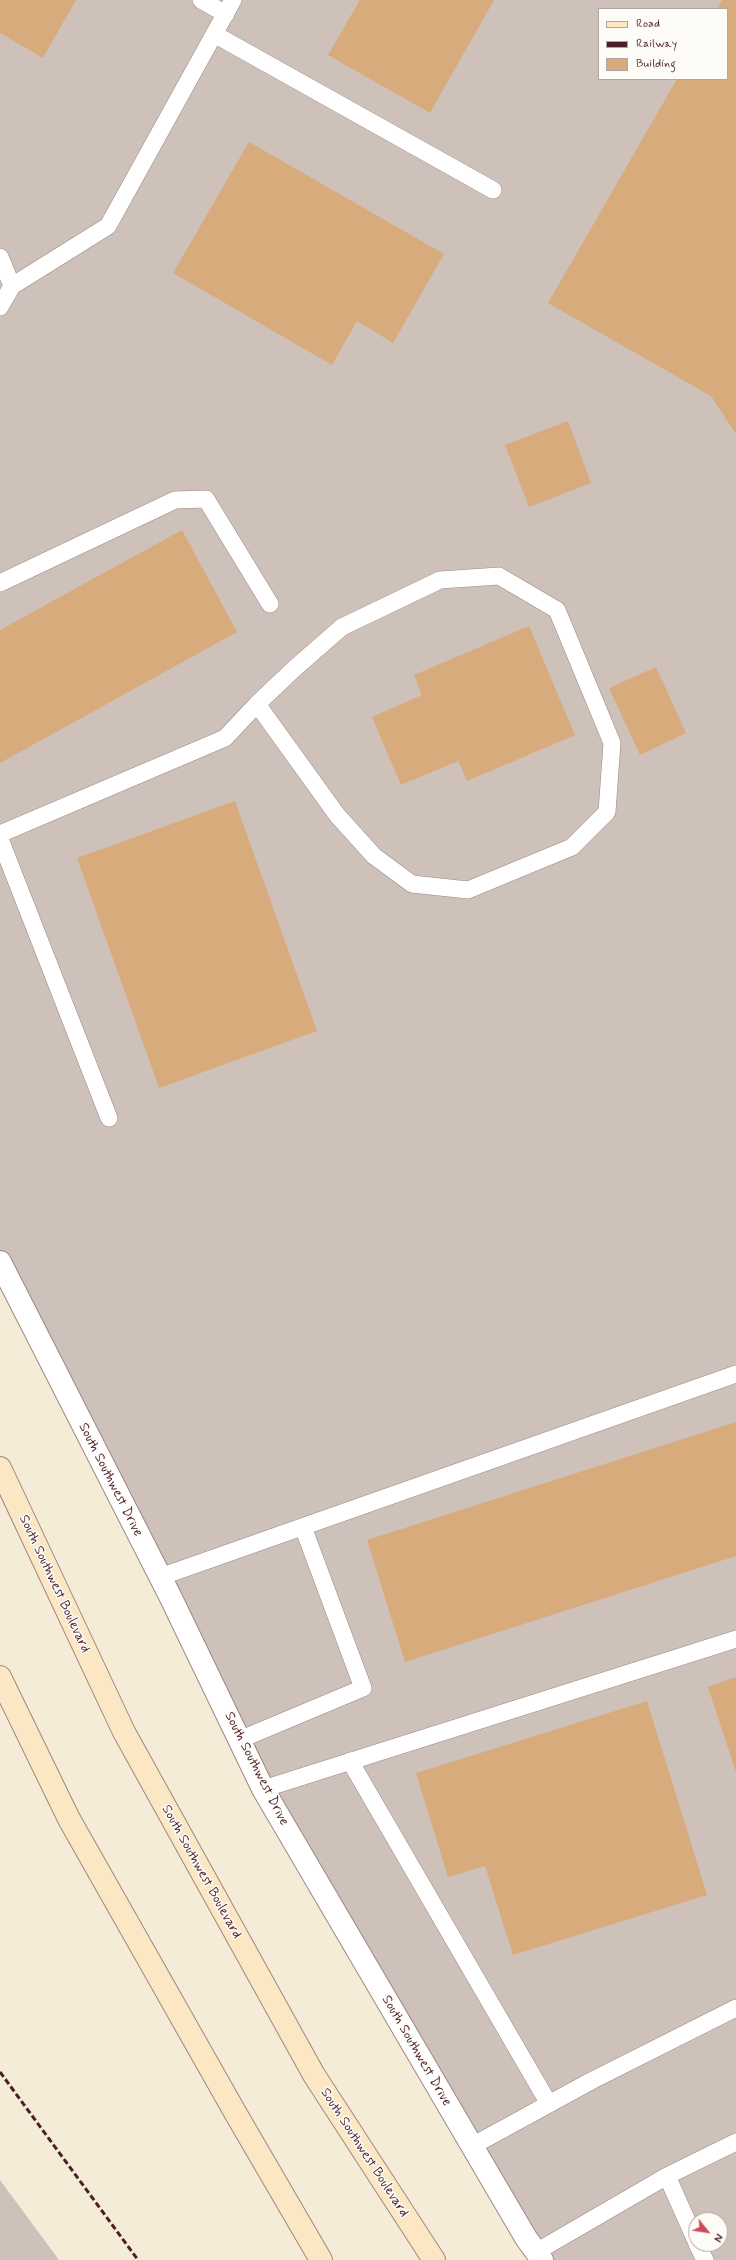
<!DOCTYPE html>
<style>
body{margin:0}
#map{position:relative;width:736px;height:2260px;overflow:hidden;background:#f5ecd8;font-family:Mynerve,sans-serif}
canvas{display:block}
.legend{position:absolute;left:598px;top:8px;width:130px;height:72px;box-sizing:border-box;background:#fdfcf7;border:1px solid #b5a4a5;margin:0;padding:5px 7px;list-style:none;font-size:12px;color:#4a1f2b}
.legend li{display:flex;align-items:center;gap:8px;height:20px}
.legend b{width:20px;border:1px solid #b5a4a5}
.north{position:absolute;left:688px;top:2212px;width:40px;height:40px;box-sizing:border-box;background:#fdfcf7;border:1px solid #b5a4a5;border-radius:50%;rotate:120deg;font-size:11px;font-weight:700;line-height:16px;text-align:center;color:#4a1f2b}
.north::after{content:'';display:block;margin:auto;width:14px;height:18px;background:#d1495b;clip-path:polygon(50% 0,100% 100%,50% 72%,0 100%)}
</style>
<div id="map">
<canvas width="736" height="2260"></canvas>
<ul class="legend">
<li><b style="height:5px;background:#fbe7c3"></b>Road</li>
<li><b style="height:5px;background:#4a1f2b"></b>Railway</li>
<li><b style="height:11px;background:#d8ab7d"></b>Building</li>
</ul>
<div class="north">N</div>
</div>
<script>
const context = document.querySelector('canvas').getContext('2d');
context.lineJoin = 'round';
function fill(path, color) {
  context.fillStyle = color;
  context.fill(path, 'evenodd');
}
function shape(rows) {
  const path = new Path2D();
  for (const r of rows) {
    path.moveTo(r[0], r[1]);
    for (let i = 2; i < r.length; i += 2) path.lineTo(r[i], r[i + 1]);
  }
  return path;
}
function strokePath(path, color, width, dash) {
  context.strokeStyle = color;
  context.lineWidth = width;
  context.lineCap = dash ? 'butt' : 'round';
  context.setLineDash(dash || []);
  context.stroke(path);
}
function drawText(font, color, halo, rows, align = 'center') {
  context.font = font + ' Mynerve,sans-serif';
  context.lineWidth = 3;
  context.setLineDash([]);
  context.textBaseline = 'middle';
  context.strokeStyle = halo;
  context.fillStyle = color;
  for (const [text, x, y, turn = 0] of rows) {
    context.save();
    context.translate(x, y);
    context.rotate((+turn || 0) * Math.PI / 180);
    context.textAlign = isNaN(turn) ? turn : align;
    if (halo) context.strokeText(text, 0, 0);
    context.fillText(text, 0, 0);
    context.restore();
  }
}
fill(shape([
 [0,0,736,0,736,2260,553,2260,472,2146,263,1789,0,1262],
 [599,9,727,9,727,79,599,79],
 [696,2220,720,2220,720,2244,696,2244],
 [0,2180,59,2260,0,2260]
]), '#cec1ba');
fill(shape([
 [0,0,76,0,43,58,0,33],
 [360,0,494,0,430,113,328,55],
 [722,0,736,0,736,434,711,396,548,303,677,79,727,79,727,9,717,9],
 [249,142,444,254,393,343,357,321,332,365,173,273],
 [568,421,591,483,529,507,505,445],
 [182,530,237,632,0,763,0,630],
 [529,626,575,735,467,781,458,761,401,785,372,717,422,695,414,675],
 [656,667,686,733,640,755,609,688],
 [235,801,317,1031,159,1088,77,858],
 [736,1422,736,1556,405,1662,367,1540],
 [736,1677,736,1772,708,1687],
 [647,1701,707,1895,513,1955,485,1866,448,1877,416,1773]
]), '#d8ab7d');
const lane = shape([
 [201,0,226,14],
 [214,34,493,190],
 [0,257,12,286,0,307],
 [12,286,108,226,233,0],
 [0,583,175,500,206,499,270,604],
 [0,834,225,738,257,704,295,668,342,627,440,580,499,576,557,610,612,743,607,812,572,847,468,890,412,884,374,856,337,815,257,704],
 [0,839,109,1118],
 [160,1577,736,1374],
 [239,1740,363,1688,303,1527],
 [350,1761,549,2104],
 [263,1789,736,1639],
 [472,2146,591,2081,736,2008],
 [667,2176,696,2241],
 [697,2244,705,2260],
 [536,2252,667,2176,736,2142]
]);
const street = shape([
 [0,1262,170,1596,263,1789,526,2238,542,2260]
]);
const secondary = shape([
 [0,1468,124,1732,314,2075,434,2260],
 [0,1677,69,1819,236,2114,321,2260]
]);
strokePath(lane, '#a08682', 18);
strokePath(street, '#a08682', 24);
strokePath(secondary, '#a08682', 24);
strokePath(lane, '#fff', 17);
strokePath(street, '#fff', 22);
strokePath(secondary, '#fbe7c3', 22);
strokePath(shape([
 [0,2072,138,2260]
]), '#4a1f2b', 3, [6, 3]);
drawText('14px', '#4a1f2b', '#fdfcf7', [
 ["South Southwest Drive",110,1480,63],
 ["South Southwest Boulevard",54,1584,65],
 ["South Southwest Drive",256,1769,63],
 ["South Southwest Boulevard",201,1872,61],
 ["South Southwest Drive",416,2051,60],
 ["South Southwest Boulevard",364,2153,57]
]);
</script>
